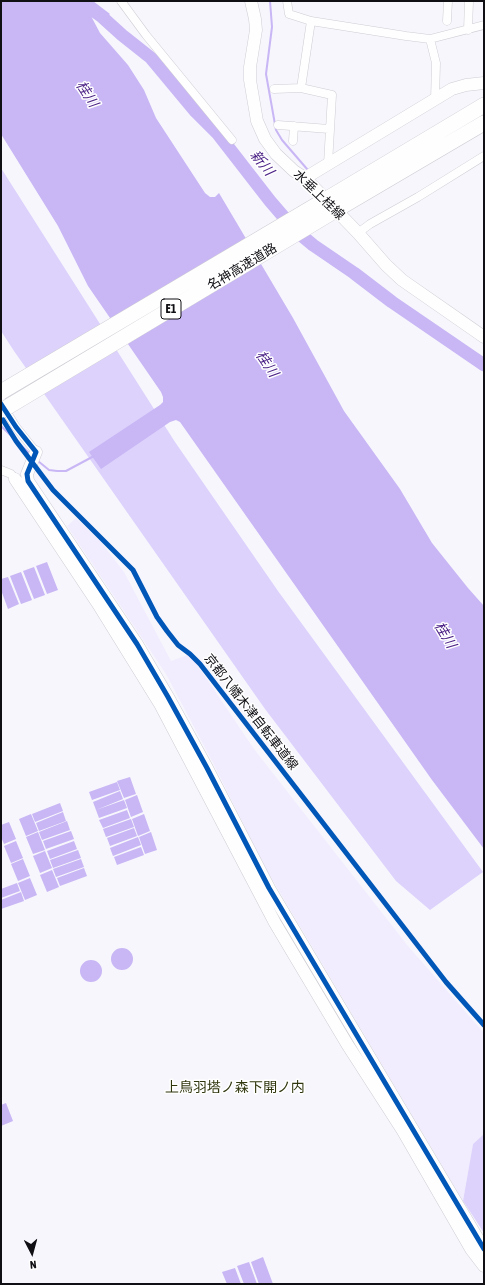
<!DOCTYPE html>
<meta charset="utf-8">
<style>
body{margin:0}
#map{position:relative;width:485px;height:1285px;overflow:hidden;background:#f7f6fc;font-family:"Asap Condensed",sans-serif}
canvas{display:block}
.frame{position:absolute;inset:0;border:2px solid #100f14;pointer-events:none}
.north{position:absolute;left:12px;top:1233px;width:40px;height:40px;-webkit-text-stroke:3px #fff;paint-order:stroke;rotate:174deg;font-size:11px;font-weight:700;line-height:16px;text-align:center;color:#100f14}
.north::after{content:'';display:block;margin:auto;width:14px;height:18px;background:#100f14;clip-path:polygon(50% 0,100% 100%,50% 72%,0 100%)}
</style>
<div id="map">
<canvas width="485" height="1285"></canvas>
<div class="frame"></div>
<div class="north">N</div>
</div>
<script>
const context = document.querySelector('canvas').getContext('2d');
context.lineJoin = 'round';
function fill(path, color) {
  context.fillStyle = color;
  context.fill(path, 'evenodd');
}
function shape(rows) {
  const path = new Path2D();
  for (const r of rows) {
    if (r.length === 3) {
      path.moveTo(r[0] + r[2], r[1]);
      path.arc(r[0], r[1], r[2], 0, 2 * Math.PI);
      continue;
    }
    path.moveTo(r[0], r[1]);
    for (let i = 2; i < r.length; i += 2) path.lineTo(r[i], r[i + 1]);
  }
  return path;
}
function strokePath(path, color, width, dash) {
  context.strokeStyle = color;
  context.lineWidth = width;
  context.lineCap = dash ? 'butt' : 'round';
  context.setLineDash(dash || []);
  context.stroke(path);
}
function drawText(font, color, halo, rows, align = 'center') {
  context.font = font + ' "Asap Condensed","Noto Sans JP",sans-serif';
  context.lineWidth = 3;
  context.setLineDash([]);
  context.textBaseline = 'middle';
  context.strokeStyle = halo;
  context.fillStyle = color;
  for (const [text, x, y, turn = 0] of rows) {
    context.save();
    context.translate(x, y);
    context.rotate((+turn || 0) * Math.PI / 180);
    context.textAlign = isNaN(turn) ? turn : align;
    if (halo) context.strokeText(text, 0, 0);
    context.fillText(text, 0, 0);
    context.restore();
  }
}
fill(shape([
 [76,518,101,542,124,572,171,661,190,654,254,749,408,946,484,1033,484,1134,473,1144,463,1201,266,869,212,761,166,674,67,526]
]), '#f1edfe');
fill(shape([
 [1,168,175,442,278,591,483,872,430,910,396,881,265,709,14,351,1,331],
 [484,1134,484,1233,463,1201,473,1144]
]), '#ddd2fc');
fill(shape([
 [1,1,93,1,110,14,101,22,95,15,91,16,100,33,128,65,144,90,156,118,205,193,210,197,215,197,219,193,293,318,344,411,400,489,432,543,468,588,484,606,484,849,432,780,180,422,176,420,170,422,101,469,89,452,160,405,163,402,163,397,161,392,88,286,58,226,1,134],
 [47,562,58,590,47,594,36,566],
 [34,567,45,595,34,599,23,571],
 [21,572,32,600,21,604,10,576],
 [8,577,19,604,8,609,1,590,1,579],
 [130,777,136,794,124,798,117,781],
 [117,782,120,790,92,800,89,792],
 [120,791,123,799,96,810,93,802],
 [137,795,143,812,131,817,125,800],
 [124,800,127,808,99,818,96,810],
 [60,803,63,811,35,822,32,814],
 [127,810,130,818,103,828,99,820],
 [63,812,66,821,39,831,36,823],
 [31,814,38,831,26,836,19,819],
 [144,814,150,831,138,836,132,819],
 [131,819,134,827,106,837,103,829],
 [67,821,70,830,42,840,39,832],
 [9,822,16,839,4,844,1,837,1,825],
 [134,828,137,836,110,846,107,838],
 [71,831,74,839,46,849,43,841],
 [38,832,45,850,33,854,26,837],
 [151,832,157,850,145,854,139,837],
 [138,837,141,845,113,856,110,848],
 [16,841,23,858,11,863,4,846],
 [74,841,77,849,50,859,47,851],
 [141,847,144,855,117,865,114,857],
 [78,850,81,858,53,868,50,860],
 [45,851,52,868,40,873,33,856],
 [23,859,30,876,18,881,11,864],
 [81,859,84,867,56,877,53,869],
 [84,868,87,876,60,886,57,878],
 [52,870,59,887,47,892,40,875],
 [30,878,37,895,25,900,18,883],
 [17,883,20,891,1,898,1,889],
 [21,892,24,901,1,909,1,900],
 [122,959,11],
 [91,971,11],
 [6,1103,13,1121,1,1126,1,1105],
 [263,1257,273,1284,259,1284,251,1262],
 [249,1262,257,1284,244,1284,237,1266],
 [235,1268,241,1284,227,1284,222,1272]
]), '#c8b6f5');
strokePath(shape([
 [270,1,272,27,266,74,276,130,282,140,307,169],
 [1,426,30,454],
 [38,461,49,470,57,471,66,471,94,456]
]), '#c8b6f5', 2);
strokePath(shape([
 [89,11,94,11,101,16,122,35,151,58,196,112,218,134,270,201,295,230,313,245,354,273,392,302,484,365]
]), '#c8b6f5', 13);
const street = shape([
 [121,1,146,35,232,140],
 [287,1,289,14,311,21,406,36,430,39,484,25],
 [447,21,448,1],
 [468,30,469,1],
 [430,39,436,63,435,100],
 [301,88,311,21],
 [274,89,301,88,332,95,328,164],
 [278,125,329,129],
 [293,141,294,126],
 [358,233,370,224,418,197,484,156],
 [3,406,16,427,36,452],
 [1,470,11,474,15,479]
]);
const secondary = shape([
 [251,1,255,19,256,30,250,67,250,80,257,121,265,139,276,154,294,171,305,178,358,233,386,265,402,280,484,337],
 [305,178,452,89,466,85,484,83],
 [36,452,27,474,28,481,137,644,168,697,207,768,269,888,484,1249],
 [15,479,100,607,160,704,275,923,347,1044,403,1131,471,1249,484,1266]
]);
const highway = shape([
 [330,197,484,105],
 [341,207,484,123]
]);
strokePath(street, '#cecdd3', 9);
strokePath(secondary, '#cecdd3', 13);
strokePath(highway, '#cecdd3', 16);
strokePath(street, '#fefeff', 8);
strokePath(secondary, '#fefeff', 12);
strokePath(highway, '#fefeff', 15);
const highwayBridge = shape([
 [1,392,330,197],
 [1,411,341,207]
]);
strokePath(highwayBridge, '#cecdd3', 16, []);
strokePath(highwayBridge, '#fefeff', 15);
strokePath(shape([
 [1,404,16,427,36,452,27,474,28,481,137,644,168,697,207,768,269,888,484,1249],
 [3,420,16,441,53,490,133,570,157,617,167,631,178,645,190,654,200,664,446,982,484,1025]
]), '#0057b8', 5);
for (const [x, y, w] of [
 [171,309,20]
]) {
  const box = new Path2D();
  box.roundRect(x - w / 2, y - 10, w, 20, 3);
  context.fillStyle = '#fff';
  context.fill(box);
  strokePath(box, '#100f14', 1);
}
drawText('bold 12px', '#100f14', null, [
 ["E1",171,309]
]);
drawText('13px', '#100f14', '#fff', [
 ["水垂上桂線",319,195,44],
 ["名神高速道路",242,267,-31],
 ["京都八幡木津自転車道線",251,712,52]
]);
drawText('italic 14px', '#4c2387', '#fff', [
 ["桂川",87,94,57],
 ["新川",262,163,51],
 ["桂川",267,364,56],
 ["桂川",445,635,59]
]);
drawText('14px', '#30360e', '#fff', [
 ["上鳥羽塔ノ森下開ノ内",235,1088]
]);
</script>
